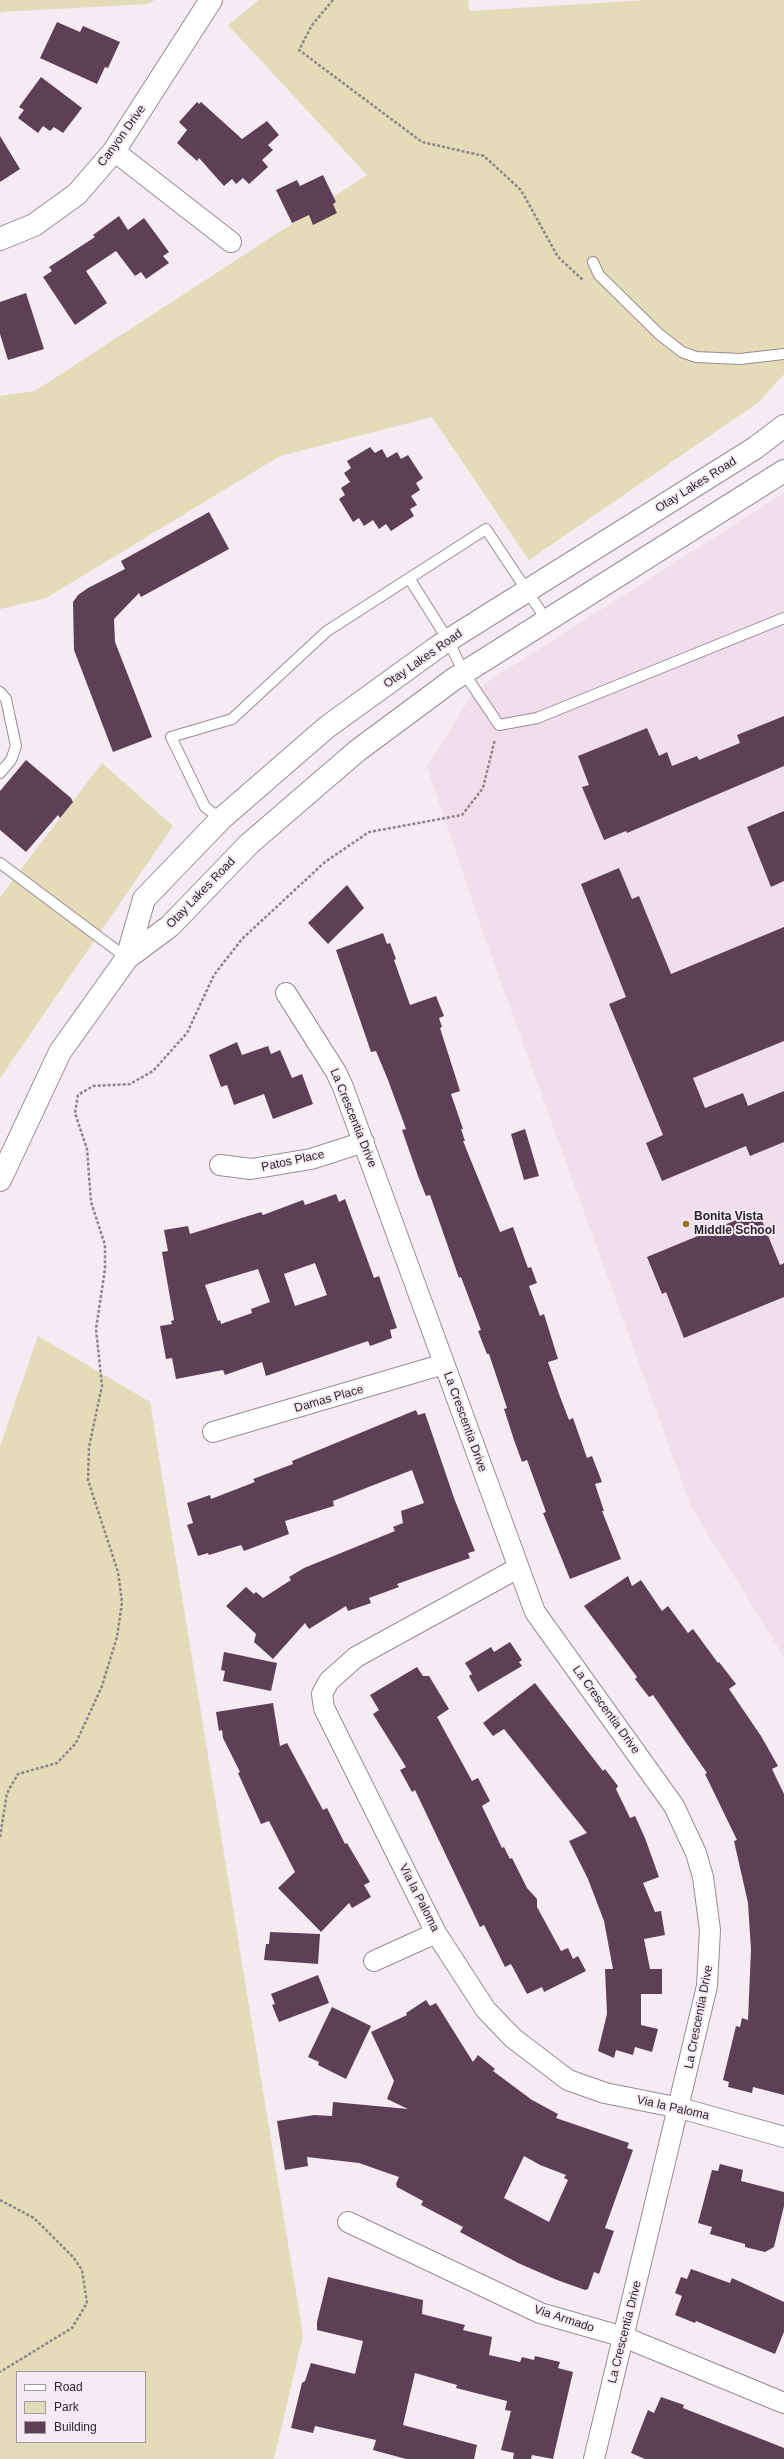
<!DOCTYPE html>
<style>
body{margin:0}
#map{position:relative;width:784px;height:2459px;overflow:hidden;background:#f6eaf3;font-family:Arial,sans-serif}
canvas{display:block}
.legend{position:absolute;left:16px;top:2371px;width:130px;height:72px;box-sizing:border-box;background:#f6eaf3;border:1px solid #a49ca2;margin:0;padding:5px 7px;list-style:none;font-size:12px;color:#2a2629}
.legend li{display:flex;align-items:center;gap:8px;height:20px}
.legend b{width:20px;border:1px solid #a49ca2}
</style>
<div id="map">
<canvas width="784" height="2459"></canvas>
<ul class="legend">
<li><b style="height:5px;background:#fff"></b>Road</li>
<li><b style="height:11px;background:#e4dbb8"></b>Park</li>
<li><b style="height:11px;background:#5d4056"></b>Building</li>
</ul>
</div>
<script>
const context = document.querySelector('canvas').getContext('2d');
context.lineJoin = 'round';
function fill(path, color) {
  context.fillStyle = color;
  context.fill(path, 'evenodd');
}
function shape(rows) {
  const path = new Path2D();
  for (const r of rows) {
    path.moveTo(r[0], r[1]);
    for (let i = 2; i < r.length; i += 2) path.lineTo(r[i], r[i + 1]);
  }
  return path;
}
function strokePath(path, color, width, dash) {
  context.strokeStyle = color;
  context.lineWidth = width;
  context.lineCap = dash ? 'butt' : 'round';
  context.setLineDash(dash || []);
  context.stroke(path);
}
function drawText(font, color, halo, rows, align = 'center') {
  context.font = font + ' Arial,sans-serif';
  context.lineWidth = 4;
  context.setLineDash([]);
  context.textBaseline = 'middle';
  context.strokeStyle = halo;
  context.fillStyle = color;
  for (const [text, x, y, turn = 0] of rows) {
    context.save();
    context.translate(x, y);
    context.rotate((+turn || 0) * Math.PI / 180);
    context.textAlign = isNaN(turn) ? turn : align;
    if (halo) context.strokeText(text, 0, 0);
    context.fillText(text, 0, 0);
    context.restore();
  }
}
fill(shape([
 [784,493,784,1657,691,1507,486,941,427,767,475,690]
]), '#f1deec');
fill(shape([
 [0,0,155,0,148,4,1,12,0,15],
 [259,0,468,0,469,11,648,0,784,0,784,374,759,402,529,560,432,417,280,456,46,598,0,609,0,396,35,391,367,175,228,25],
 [102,763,173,826,0,1078,0,897],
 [38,1336,150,1402,303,2335,274,2459,0,2459,0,1446],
 [17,2372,145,2372,145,2442,17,2442]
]), '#e4dbb8');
fill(shape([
 [57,22,80,32,83,26,120,42,108,68,105,67,97,84,40,58],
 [41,77,82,108,63,133,54,127,50,131,43,126,38,133,18,118,24,110,19,107],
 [197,102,199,104,201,102,242,139,267,121,279,135,268,145,273,150,262,160,268,167,249,184,243,178,236,184,232,179,224,186,199,158,197,161,177,143,187,130,179,122],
 [0,136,20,169,0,182],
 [323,175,336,202,333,204,337,213,313,225,309,215,292,223,276,190,297,180,300,186],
 [119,216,128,230,144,218,169,252,163,256,169,263,146,279,141,272,135,276,116,251,86,271,107,303,75,325,43,277,52,271,49,267,95,237,93,235],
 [26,293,44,349,8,360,0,334,0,302],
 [370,447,375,453,382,449,387,458,397,452,401,459,408,455,423,478,416,483,420,490,411,496,417,505,410,509,414,516,391,531,386,524,379,529,373,520,364,526,359,518,353,522,339,499,345,495,341,488,350,482,344,473,351,468,347,461],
 [209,512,229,549,141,597,139,593,114,619,115,642,152,737,113,752,74,650,73,602,78,595,88,588,125,569,121,561],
 [784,716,784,766,627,833,626,831,604,840,582,787,589,785,578,756,647,728,659,756,667,752,672,766,697,756,699,760,740,743,737,735],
 [26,760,71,798,73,802,60,818,58,815,26,852,0,830,0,791],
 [784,811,784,881,771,887,747,827],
 [619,868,632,899,639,896,671,974,784,927,784,1041,693,1078,705,1108,743,1093,748,1106,784,1091,784,1142,750,1156,746,1146,662,1181,646,1143,663,1135,609,1004,626,997,581,884],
 [347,885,364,908,328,944,308,923],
 [383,933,387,944,390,943,396,959,394,960,410,1005,436,996,444,1016,439,1018,442,1027,440,1028,460,1091,451,1094,463,1129,461,1129,465,1141,463,1141,500,1232,513,1227,528,1268,531,1267,537,1283,529,1286,540,1316,544,1314,558,1359,548,1362,559,1394,569,1420,573,1418,587,1458,592,1456,602,1482,595,1484,604,1511,602,1511,621,1559,570,1579,543,1513,546,1512,527,1460,522,1462,514,1440,504,1409,507,1408,489,1354,487,1354,478,1331,481,1330,461,1277,459,1278,430,1195,426,1196,418,1176,402,1130,406,1129,388,1080,376,1051,371,1052,336,950],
 [237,1042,242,1055,268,1046,271,1054,280,1050,292,1078,302,1074,313,1104,273,1119,264,1094,234,1105,227,1085,221,1087,209,1055],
 [525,1129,539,1176,524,1180,511,1134],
 [336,1194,339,1202,345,1199,374,1278,379,1276,397,1328,390,1330,392,1338,370,1346,368,1341,266,1376,262,1362,225,1375,223,1370,176,1379,172,1358,166,1359,160,1326,172,1324,171,1321,174,1320,162,1252,168,1251,164,1230,188,1226,190,1234,261,1212,263,1215,303,1200,305,1205],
 [315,1263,327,1295,295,1306,284,1274],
 [258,1269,270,1302,251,1309,252,1313,221,1324,220,1320,218,1321,205,1285],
 [758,1211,780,1265,784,1263,784,1297,684,1338,666,1292,662,1294,647,1257],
 [416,1410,418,1415,425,1413,454,1498,475,1551,468,1553,470,1558,397,1584,399,1587,369,1598,371,1603,348,1611,346,1606,309,1629,305,1623,273,1659,254,1642,256,1634,226,1606,246,1587,254,1594,256,1592,263,1598,291,1580,289,1577,304,1568,395,1531,393,1527,403,1523,401,1511,424,1503,412,1470,333,1501,334,1506,285,1521,289,1534,244,1551,241,1545,209,1555,208,1553,198,1556,187,1525,193,1523,187,1503,210,1495,211,1499,255,1482,253,1479,293,1464,292,1461],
 [628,1576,632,1586,641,1580,662,1611,668,1606,688,1633,693,1629,718,1663,719,1662,736,1684,729,1689,761,1736,778,1766,772,1769,784,1794,784,2095,753,2087,752,2093,728,2087,729,2082,723,2080,736,2026,740,2027,742,2018,748,2020,751,1950,748,1903,734,1841,737,1840,705,1774,707,1773,653,1695,649,1697,635,1679,637,1677,584,1606],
 [510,1642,522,1660,519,1662,522,1666,478,1692,469,1676,472,1674,465,1663,491,1647,494,1652],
 [224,1652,277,1663,271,1691,223,1681,225,1671,221,1670],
 [417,1667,423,1676,429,1676,449,1709,437,1717,472,1781,478,1778,490,1801,482,1806,502,1848,504,1847,510,1859,512,1858,527,1888,537,1899,537,1907,561,1951,568,1948,573,1959,578,1956,586,1971,544,1992,542,1987,527,1994,511,1964,505,1967,484,1925,480,1927,415,1790,412,1792,400,1770,406,1767,373,1714,379,1710,370,1695],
 [535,1683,603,1771,605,1769,618,1786,616,1789,630,1818,635,1816,645,1838,659,1877,643,1883,655,1912,661,1911,665,1935,644,1939,650,1969,662,1969,662,1994,641,1994,641,2025,658,2029,652,2052,635,2047,633,2055,616,2050,614,2058,598,2051,607,2014,605,1969,613,1969,604,1921,588,1879,569,1841,587,1833,504,1729,493,1736,483,1723],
 [273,1703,280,1746,287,1743,323,1810,327,1808,345,1844,347,1843,370,1882,364,1885,371,1897,352,1908,349,1903,321,1932,278,1888,295,1872,269,1821,261,1824,238,1773,240,1772,223,1738,222,1730,219,1731,216,1712],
 [270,1932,320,1934,318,1964,264,1960,266,1944,269,1944],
 [318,1975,329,2003,279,2022,272,2005,275,2004,271,1994],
 [426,2000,430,2006,436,2003,473,2062,478,2055,495,2069,493,2071,532,2100,558,2114,556,2118,629,2143,627,2148,633,2150,605,2228,614,2231,599,2274,594,2272,588,2289,585,2290,557,2280,518,2263,460,2232,463,2227,421,2205,423,2201,397,2187,396,2184,399,2177,359,2163,307,2157,308,2166,285,2170,277,2121,314,2115,332,2116,333,2102,408,2109,387,2099,394,2081,371,2032,407,2015,406,2013],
 [524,2156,540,2165,566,2175,564,2178,568,2180,549,2222,504,2198],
 [332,2007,371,2026,346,2079,318,2065,319,2062,308,2057],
 [720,2164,743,2170,741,2181,784,2192,784,2206,774,2247,765,2252,745,2247,745,2244,710,2234,712,2227,698,2223,712,2170,718,2171],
 [691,2269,730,2283,732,2278,784,2302,784,2332,775,2354,696,2321,695,2323,675,2315,682,2296,675,2293,681,2277,687,2279],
 [328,2277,423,2300,422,2314,465,2325,463,2330,492,2337,489,2355,520,2362,522,2357,534,2360,535,2356,560,2362,558,2368,573,2372,553,2459,532,2455,531,2459,513,2459,514,2453,501,2450,511,2411,505,2410,507,2401,456,2388,457,2385,415,2373,403,2425,477,2445,474,2459,406,2459,373,2450,376,2440,315,2426,313,2433,291,2428,302,2383,305,2381,311,2363,355,2374,363,2341,317,2330,317,2322],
 [661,2397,684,2405,683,2408,784,2448,784,2459,645,2459,631,2453,648,2410,654,2413]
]), '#5d4056');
const service = shape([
 [593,262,599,275,659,334,682,352,696,357,740,359,784,354],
 [409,578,448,640,464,673,499,725,537,718,784,618],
 [0,692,6,699,16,746,11,760,0,773],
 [221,819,205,807,171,737,232,719,327,631,486,529,547,621],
 [0,863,127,958]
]);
const minor = shape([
 [114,151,231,242],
 [286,993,336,1072,343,1087,535,1612,674,1806,696,1853,703,1877,710,1930,707,1986,594,2459],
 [220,1165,251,1169,311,1159,364,1142],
 [213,1432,444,1364],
 [518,1568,356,1657,329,1681,322,1694,324,1708,436,1933,486,2010,513,2038,568,2080,605,2093,680,2108,784,2137],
 [374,1961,436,1933],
 [348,2222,540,2313,624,2337,784,2403]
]);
const tertiary = shape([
 [0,239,34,225,77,194,114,151,211,0]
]);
const primary = shape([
 [127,958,144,899,221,819,327,727,439,646,755,448,784,426],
 [0,1180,60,1052,127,958,170,926,249,844,357,751,454,679,784,471]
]);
strokePath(service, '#988c95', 12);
strokePath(minor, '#988c95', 22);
strokePath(tertiary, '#988c95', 24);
strokePath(primary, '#988c95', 24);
strokePath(shape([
 [333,0,312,25,299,50,422,142,484,156,521,190,558,257,584,281],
 [0,1837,7,1793,18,1774,57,1763,76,1743,102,1686,117,1637,122,1602,118,1572,88,1480,89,1447,102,1386,96,1329,105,1269,105,1245,91,1202,87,1149,75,1113,78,1095,93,1086,130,1084,153,1071,187,1033,214,975,242,939,325,862,369,832,462,815,483,788,495,739],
 [0,2200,34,2218,73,2257,82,2270,87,2303,72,2328,0,2372]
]), '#8d858b', 2.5, [3, 2]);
strokePath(service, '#fff', 10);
strokePath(minor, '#fff', 20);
strokePath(tertiary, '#fff', 22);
strokePath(primary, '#fff', 22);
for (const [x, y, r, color] of [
 [686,1224,4,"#907b21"]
]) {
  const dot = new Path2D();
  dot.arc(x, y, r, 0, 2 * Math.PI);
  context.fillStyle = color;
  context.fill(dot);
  strokePath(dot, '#f6eaf3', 1.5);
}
drawText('12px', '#2a2629', '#f6eaf3', [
 ["Canyon Drive",122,136,-54],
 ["Otay Lakes Road",696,485,-32],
 ["Otay Lakes Road",423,659,-35],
 ["Otay Lakes Road",201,893,-46],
 ["La Crescentia Drive",353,1118,68],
 ["Patos Place",293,1161,-12],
 ["Damas Place",329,1399,-16],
 ["La Crescentia Drive",465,1422,70],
 ["La Crescentia Drive",606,1710,54],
 ["Via la Paloma",419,1898,63],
 ["La Crescentia Drive",699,2017,-79],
 ["Via la Paloma",673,2108,13],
 ["Via Armado",564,2319,18],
 ["La Crescentia Drive",625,2332,-76]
]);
drawText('bold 12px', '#2a2629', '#f6eaf3', [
 ["Bonita Vista",694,1217],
 ["Middle School",694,1231]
], 'left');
</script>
